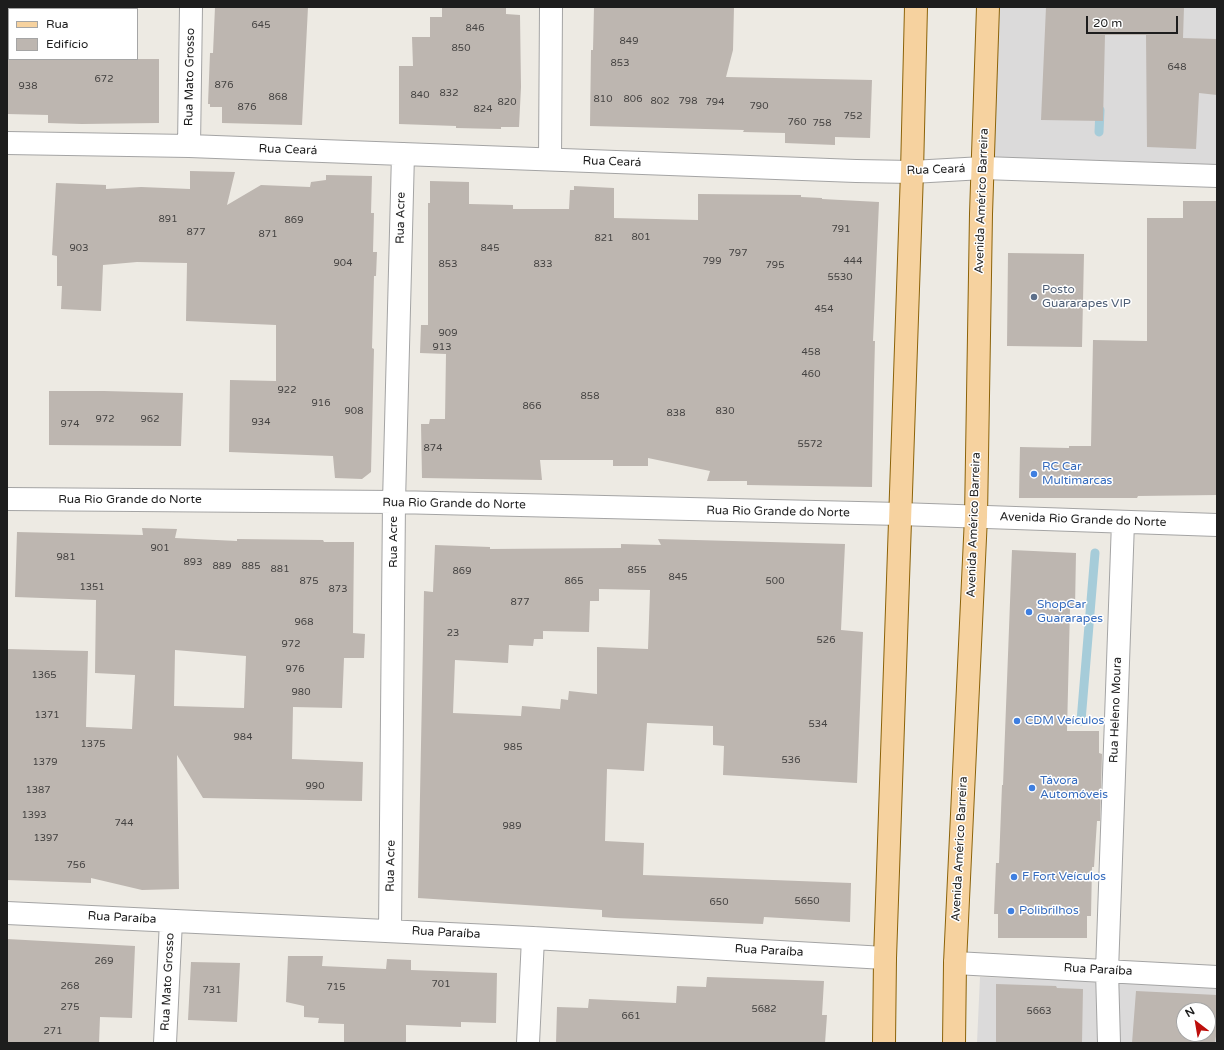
<!DOCTYPE html>
<meta charset="utf-8">
<style>
body{margin:0}
#map{position:relative;width:1224px;height:1050px;overflow:hidden;background:#edeae3;font-family:"Varela Round",sans-serif}
canvas{display:block}
.frame{position:absolute;inset:0;border:8px solid #1d1d1d;pointer-events:none}
.legend{position:absolute;left:8px;top:8px;width:130px;height:52px;box-sizing:border-box;background:#fff;border:1px solid #a5a5a5;margin:0;padding:5px 7px;list-style:none;font-size:12px;color:#1d1d1d}
.legend li{display:flex;align-items:center;gap:8px;height:20px}
.legend b{width:20px;border:1px solid #a5a5a5}
.north{position:absolute;left:1176px;top:1002px;width:40px;height:40px;box-sizing:border-box;background:#fff;border:1px solid #a5a5a5;border-radius:50%;rotate:329deg;font-size:11px;font-weight:700;line-height:16px;text-align:center;color:#1d1d1d}
.north::after{content:'';display:block;margin:auto;width:14px;height:18px;background:#bd0f0c;clip-path:polygon(50% 0,100% 100%,50% 72%,0 100%)}
.scale{position:absolute;left:1086px;top:16px;width:92px;height:18px;box-sizing:border-box;border:2px solid #1d1d1d;border-top:0;padding-left:5px;font-size:12px;line-height:14px;white-space:nowrap;color:#1d1d1d;-webkit-text-stroke:3px #fff;paint-order:stroke}
</style>
<div id="map">
<canvas width="1224" height="1050"></canvas>
<div class="frame"></div>
<ul class="legend">
<li><b style="height:5px;background:#f6d29f"></b>Rua</li>
<li><b style="height:11px;background:#bdb6b0"></b>Edifício</li>
</ul>
<div class="north">N</div>
<div class="scale">20 m</div>
</div>
<script>
const context = document.querySelector('canvas').getContext('2d');
context.lineJoin = 'round';
function fill(path, color) {
  context.fillStyle = color;
  context.fill(path, 'evenodd');
}
function shape(rows) {
  const path = new Path2D();
  for (const r of rows) {
    path.moveTo(r[0], r[1]);
    for (let i = 2; i < r.length; i += 2) path.lineTo(r[i], r[i + 1]);
  }
  return path;
}
function strokePath(path, color, width, dash) {
  context.strokeStyle = color;
  context.lineWidth = width;
  context.lineCap = dash ? 'butt' : 'round';
  context.setLineDash(dash || []);
  context.stroke(path);
}
function drawText(font, color, halo, rows, align = 'center') {
  context.font = font + ' "Varela Round",sans-serif';
  context.lineWidth = 3;
  context.setLineDash([]);
  context.textBaseline = 'middle';
  context.strokeStyle = halo;
  context.fillStyle = color;
  for (const [text, x, y, turn = 0] of rows) {
    context.save();
    context.translate(x, y);
    context.rotate((+turn || 0) * Math.PI / 180);
    context.textAlign = isNaN(turn) ? turn : align;
    if (halo) context.strokeText(text, 0, 0);
    context.fillText(text, 0, 0);
    context.restore();
  }
}
fill(shape([
 [982,7,1217,7,1217,183,979,175],
 [980,977,1217,983,1217,1043,977,1043],
 [1184,1010,1208,1010,1208,1034,1184,1034]
]), '#dbdada');
strokePath(shape([
 [1099,132,1100,110],
 [1081,721,1095,553]
]), '#a6ccd9', 9);
fill(shape([
 [215,7,308,7,302,125,222,123,222,107,210,107,210,104,208,104,210,53,213,53],
 [442,7,506,7,506,14,520,15,521,87,519,127,501,127,501,129,456,128,456,126,399,124,399,66,413,66,412,37,430,37,430,17,442,17],
 [594,7,734,7,733,50,726,77,872,80,870,138,835,137,835,145,785,143,785,133,743,132,744,130,590,126,591,50,593,50],
 [1046,7,1184,7,1183,38,1217,39,1217,95,1199,93,1196,149,1147,147,1146,35,1105,35,1103,121,1041,120],
 [7,59,159,59,159,123,82,124,48,123,48,115,7,114],
 [190,171,235,172,227,205,261,185,310,187,311,182,326,180,326,175,372,176,371,213,374,213,373,252,377,252,376,276,374,276,372,348,374,349,371,472,362,479,335,478,333,456,229,452,230,380,276,381,276,325,186,321,187,263,137,262,103,265,101,311,61,309,62,286,57,286,57,256,52,255,56,183,106,185,106,189,141,187,190,189],
 [430,181,469,182,469,204,513,205,513,209,569,209,570,190,574,190,574,186,614,188,614,218,698,220,698,194,801,195,801,197,822,198,822,199,879,202,873,341,875,341,874,381,872,487,747,485,747,481,707,481,710,471,648,458,648,466,613,466,613,460,540,460,542,480,422,478,421,424,429,424,430,419,445,419,446,354,420,353,421,325,428,325,428,203,430,203],
 [1183,201,1217,201,1217,495,1138,496,1137,498,1019,498,1020,447,1069,448,1069,446,1091,446,1093,340,1147,341,1147,218,1183,218],
 [1008,253,1084,254,1082,347,1007,346],
 [49,391,104,391,183,393,181,446,49,445],
 [142,528,177,529,175,538,237,541,237,539,323,540,324,542,354,542,353,633,365,634,364,658,344,658,342,708,293,707,292,759,363,762,362,801,203,798,177,755,179,889,142,890,91,878,91,883,7,880,7,649,88,651,86,727,132,729,135,675,95,673,96,600,15,597,17,532,143,535],
 [175,650,246,656,244,708,174,706],
 [658,539,845,544,841,630,863,632,857,783,723,775,724,746,713,745,713,726,647,723,644,771,607,769,605,841,644,843,643,875,851,883,850,922,764,917,763,924,615,918,602,917,602,910,418,898,424,591,433,592,435,545,490,547,490,549,621,548,621,544,661,545],
 [599,589,650,590,648,649,597,647,597,694,569,691,568,700,561,699,560,709,522,706,521,716,453,713,455,660,508,663,509,645,533,646,534,639,543,639,543,631,589,632,590,601,599,601],
 [1012,550,1076,553,1075,608,1070,608,1067,731,1099,731,1099,753,1102,754,1100,821,1097,821,1094,867,1092,867,1091,916,1087,916,1087,938,998,938,998,914,994,914,996,863,999,863,1002,785,1003,785],
 [7,939,135,946,132,1018,100,1017,99,1043,7,1043],
 [288,956,323,956,322,966,386,969,387,959,411,960,411,970,497,973,496,1023,461,1022,461,1027,406,1025,406,1043,344,1043,344,1024,318,1023,319,1018,304,1017,304,1006,286,1002],
 [191,962,240,963,237,1022,188,1020],
 [707,977,824,981,822,1015,827,1015,825,1043,556,1043,557,1007,588,1008,589,999,676,1003,677,986,706,987],
 [996,984,1056,986,1057,988,1083,989,1082,1043,996,1043],
 [1136,991,1217,995,1217,1029,1215,1043,1132,1043],
 [1184,1010,1208,1010,1208,1034,1184,1034]
]), '#bdb6b0');
const minor = shape([
 [7,143,189,146,856,171,912,172,983,168,1217,176],
 [189,146,191,7],
 [550,159,551,7],
 [7,499,394,502,900,514,1217,525],
 [7,913,533,938,885,958],
 [390,930,394,502,403,154],
 [955,963,1217,977],
 [165,1043,171,921],
 [528,1043,533,938],
 [1109,1043,1107,971,1123,522]
]);
const major = shape([
 [884,1043,885,958,912,172,916,7],
 [954,1043,955,963,976,517,981,214,988,7]
]);
strokePath(minor, '#a4a4a4', 24);
strokePath(major, '#8c6309', 24);
strokePath(minor, '#fff', 22);
strokePath(major, '#f6d29f', 22);
for (const [x, y, r, color] of [
 [1034,297,4,"#5c6f8a"],
 [1034,474,4,"#3f7fe0"],
 [1029,612,4,"#3f7fe0"],
 [1017,721,4,"#3f7fe0"],
 [1032,788,4,"#3f7fe0"],
 [1014,877,4,"#3f7fe0"],
 [1011,911,4,"#3f7fe0"]
]) {
  const dot = new Path2D();
  dot.arc(x, y, r, 0, 2 * Math.PI);
  context.fillStyle = color;
  context.fill(dot);
  strokePath(dot, '#fff', 1.5);
}
drawText('10px', '#454342', null, [
 ["645",261,25],
 ["846",475,28],
 ["849",629,41],
 ["850",461,48],
 ["853",620,63],
 ["648",1177,67],
 ["672",104,79],
 ["876",224,85],
 ["938",28,86],
 ["832",449,93],
 ["840",420,95],
 ["868",278,97],
 ["810",603,99],
 ["806",633,99],
 ["802",660,101],
 ["798",688,101],
 ["820",507,102],
 ["794",715,102],
 ["790",759,106],
 ["876",247,107],
 ["824",483,109],
 ["752",853,116],
 ["760",797,122],
 ["758",822,123],
 ["891",168,219],
 ["869",294,220],
 ["791",841,229],
 ["877",196,232],
 ["871",268,234],
 ["801",641,237],
 ["821",604,238],
 ["903",79,248],
 ["845",490,248],
 ["797",738,253],
 ["799",712,261],
 ["444",853,261],
 ["904",343,263],
 ["853",448,264],
 ["833",543,264],
 ["795",775,265],
 ["5530",840,277],
 ["454",824,309],
 ["909",448,333],
 ["913",442,347],
 ["458",811,352],
 ["460",811,374],
 ["922",287,390],
 ["858",590,396],
 ["916",321,403],
 ["866",532,406],
 ["908",354,411],
 ["830",725,411],
 ["838",676,413],
 ["972",105,419],
 ["962",150,419],
 ["934",261,422],
 ["974",70,424],
 ["5572",810,444],
 ["874",433,448],
 ["901",160,548],
 ["981",66,557],
 ["893",193,562],
 ["889",222,566],
 ["885",251,566],
 ["881",280,569],
 ["855",637,570],
 ["869",462,571],
 ["845",678,577],
 ["875",309,581],
 ["865",574,581],
 ["500",775,581],
 ["1351",92,587],
 ["873",338,589],
 ["877",520,602],
 ["968",304,622],
 ["23",453,633],
 ["526",826,640],
 ["972",291,644],
 ["976",295,669],
 ["1365",44,675],
 ["980",301,692],
 ["1371",47,715],
 ["534",818,724],
 ["984",243,737],
 ["1375",93,744],
 ["985",513,747],
 ["536",791,760],
 ["1379",45,762],
 ["990",315,786],
 ["1387",38,790],
 ["1393",34,815],
 ["744",124,823],
 ["989",512,826],
 ["1397",46,838],
 ["756",76,865],
 ["5650",807,901],
 ["650",719,902],
 ["269",104,961],
 ["701",441,984],
 ["268",70,986],
 ["715",336,987],
 ["731",212,990],
 ["275",70,1007],
 ["5682",764,1009],
 ["5663",1039,1011],
 ["661",631,1016],
 ["271",53,1031]
]);
drawText('12px', '#1d1d1d', '#fff', [
 ["Rua Mato Grosso",190,77,-89],
 ["Rua Ceará",288,150,2],
 ["Rua Ceará",612,162,2],
 ["Rua Ceará",936,170,-2],
 ["Avenida Américo Barreira",982,201,-88],
 ["Rua Acre",401,218,-89],
 ["Rua Rio Grande do Norte",130,500],
 ["Rua Rio Grande do Norte",454,504,1],
 ["Rua Rio Grande do Norte",778,512,1],
 ["Avenida Rio Grande do Norte",1083,520,2],
 ["Avenida Américo Barreira",974,525,-88],
 ["Rua Acre",394,542,-90],
 ["Rua Heleno Moura",1116,710,-88],
 ["Avenida Américo Barreira",960,849,-87],
 ["Rua Acre",391,866,-89],
 ["Rua Paraíba",122,918,3],
 ["Rua Paraíba",446,933,3],
 ["Rua Paraíba",769,951,3],
 ["Rua Paraíba",1098,970,3],
 ["Rua Mato Grosso",168,982,-87]
]);
drawText('12px', '#4e5e75', '#fff', [
 ["Posto",1042,290],
 ["Guararapes VIP",1042,304]
], 'left');
drawText('12px', '#366cbe', '#fff', [
 ["RC Car",1042,467],
 ["Multimarcas",1042,481],
 ["ShopCar",1037,605],
 ["Guararapes",1037,619],
 ["CDM Veículos",1025,721],
 ["Távora",1040,781],
 ["Automóveis",1040,795],
 ["F Fort Veículos",1022,877],
 ["Polibrilhos",1019,911]
], 'left');
</script>
